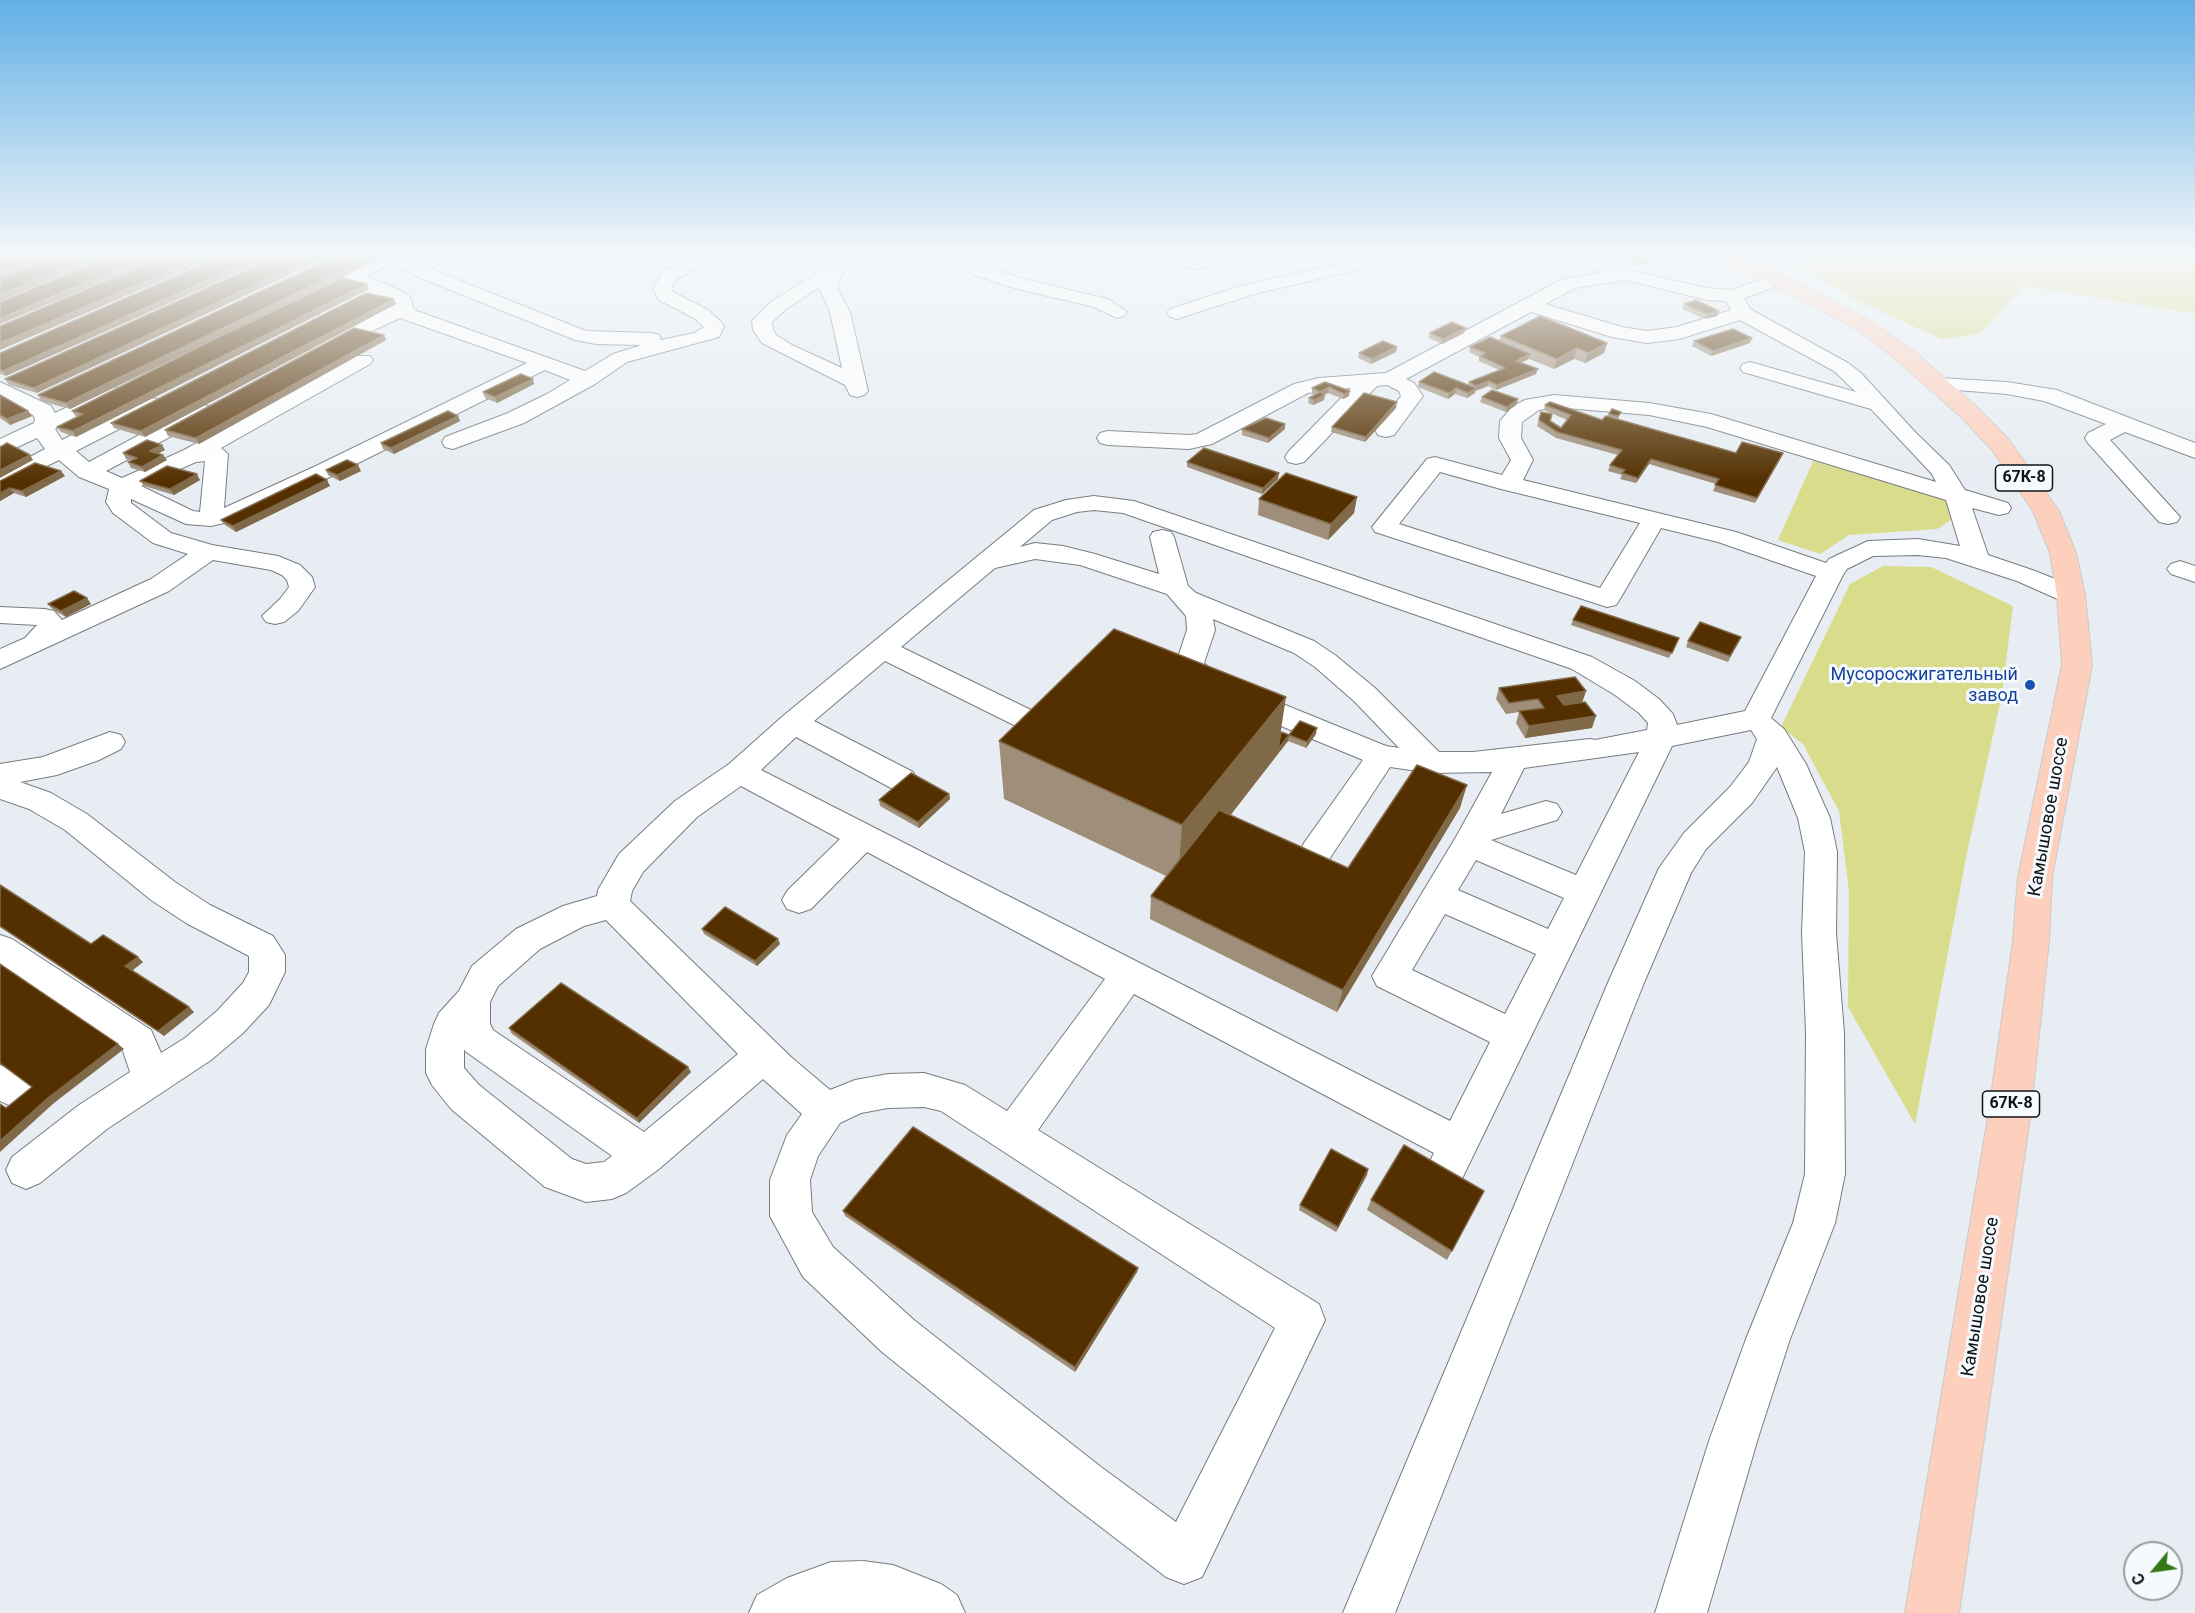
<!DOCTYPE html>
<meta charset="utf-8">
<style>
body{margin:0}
#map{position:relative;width:2195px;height:1613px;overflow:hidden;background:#e7edf2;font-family:Roboto,sans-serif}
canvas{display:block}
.north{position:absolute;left:2123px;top:1541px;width:60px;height:60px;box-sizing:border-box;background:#f5fafe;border:2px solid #999da0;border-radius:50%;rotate:241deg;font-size:16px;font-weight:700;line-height:24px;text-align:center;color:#101213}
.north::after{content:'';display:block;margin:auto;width:21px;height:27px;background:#377715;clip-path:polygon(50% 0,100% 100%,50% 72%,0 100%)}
</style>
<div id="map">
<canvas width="2195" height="1613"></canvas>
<div class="north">С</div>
</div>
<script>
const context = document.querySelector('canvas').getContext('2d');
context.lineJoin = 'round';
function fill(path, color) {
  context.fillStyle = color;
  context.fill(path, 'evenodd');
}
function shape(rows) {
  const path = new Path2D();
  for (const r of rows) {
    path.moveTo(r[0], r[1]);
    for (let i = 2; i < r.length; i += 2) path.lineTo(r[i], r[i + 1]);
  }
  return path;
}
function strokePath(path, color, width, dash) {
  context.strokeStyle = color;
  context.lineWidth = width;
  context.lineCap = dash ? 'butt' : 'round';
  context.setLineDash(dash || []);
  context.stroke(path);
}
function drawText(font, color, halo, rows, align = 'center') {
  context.font = font + ' Roboto,sans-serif';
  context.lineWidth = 6;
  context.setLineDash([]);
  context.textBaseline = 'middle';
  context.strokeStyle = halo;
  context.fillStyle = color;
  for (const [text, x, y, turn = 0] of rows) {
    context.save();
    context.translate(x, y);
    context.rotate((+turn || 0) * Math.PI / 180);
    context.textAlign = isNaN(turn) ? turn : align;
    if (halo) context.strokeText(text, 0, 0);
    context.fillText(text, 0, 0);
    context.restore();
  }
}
fill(shape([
 [1832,255,2195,255,2195,314,2023,286,1980,334,1942,339,1853,299,1798,265],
 [1814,459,1940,497,1948,502,1951,520,1937,529,1849,535,1820,554,1778,540],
 [1883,566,1931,567,2013,606,2002,694,1967,853,1915,1124,1848,1007,1849,891,1839,811,1803,744,1781,727,1850,584]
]), '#d9dc8a');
const minor = shape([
 [380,255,407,255,423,266,586,331,652,333,659,335,661,340,694,333,704,327,694,318,659,300,653,289,662,272,695,255,755,255,752,259,740,263,718,260,708,262,676,279,671,289,673,292,708,310,721,322,724,326,719,337,627,362,595,384,524,423,453,449,445,447,442,442,445,437,508,413,547,394,570,380,545,370,334,475,237,520,211,526,186,524,131,499,131,503,171,533,212,545,278,556,300,565,312,577,315,587,298,611,284,622,275,624,266,622,262,616,280,599,289,587,287,580,282,575,271,570,213,560,169,591,0,669,0,649,25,638,37,625,0,623,0,607,45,609,54,611,62,620,151,579,188,554,153,543,113,513,106,502,109,489,79,477,59,460,0,489,0,473,45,449,37,438,0,455,0,439,34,423,35,419,33,415,0,396,0,382,51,406,55,413,105,389,112,387,119,389,123,393,119,397,55,429,62,440,142,399,150,398,158,399,161,404,158,409,76,451,89,462,193,406,201,405,209,406,212,411,209,416,106,471,122,478,184,450,356,356,370,356,373,360,370,364,221,448,228,454,224,508,318,465,527,363,400,318,326,352,312,352,309,348,312,344,393,306,394,303,379,295,335,317,321,317,318,313,321,309,364,288,348,281,346,274,349,270,380,255],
 [394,263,411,274,575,340,596,344,642,345,613,354,585,371,414,310,410,297,400,290,366,276,394,263],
 [205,461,200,512,193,511,141,486,196,462,205,461],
 [441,255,466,255,463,259,443,265,437,264,434,260,441,255],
 [845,255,867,255,843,271,837,288,850,312,868,391,864,395,857,397,850,395,845,385,762,343,753,330,752,321,771,302,845,255],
 [819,287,830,312,842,368,792,345,776,335,773,330,772,322,785,310,819,287],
 [946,255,967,255,982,265,1023,279,1108,299,1127,312,1124,316,1117,318,1094,307,1010,287,970,273,946,255],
 [1162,255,1186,255,1196,259,1209,255,1237,255,1234,259,1197,269,1184,267,1165,259,1162,255],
 [1376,255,1407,255,1404,259,1254,294,1177,319,1170,317,1167,313,1170,309,1241,286,1376,255],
 [1566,255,1590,255,1628,270,1707,288,1731,290,1771,276,1783,276,1786,280,1783,284,1744,298,1750,309,1848,363,1861,373,1915,432,1949,465,1965,490,2008,503,2011,508,2008,513,1999,515,1972,508,1988,555,2035,571,2080,589,2084,595,2080,601,2071,603,2062,601,2017,581,1946,558,1918,555,1873,556,1847,569,1843,575,1771,718,1784,729,1806,764,1830,818,1837,852,1836,933,1844,1033,1845,1174,1835,1223,1790,1339,1758,1438,1707,1613,1655,1613,1710,1438,1746,1339,1793,1223,1805,1174,1806,1033,1802,933,1805,852,1798,818,1777,767,1752,803,1706,849,1691,873,1643,985,1395,1613,1343,1613,1607,985,1659,868,1684,833,1730,787,1749,762,1757,739,1751,730,1672,746,1456,1191,1442,1197,1428,1191,1422,1178,1434,1153,1134,994,1038,1130,1319,1304,1325,1320,1202,1577,1184,1584,1166,1577,1067,1501,882,1352,803,1277,770,1216,770,1180,787,1135,802,1114,763,1079,659,1169,626,1193,612,1199,586,1202,545,1187,451,1109,432,1085,426,1073,426,1049,434,1024,439,1013,459,991,472,966,516,929,563,906,597,896,598,890,619,854,675,801,729,764,783,716,1034,510,1066,500,1094,496,1134,501,1592,657,1635,681,1659,699,1673,714,1677,725,1745,711,1816,576,1718,542,1661,528,1620,599,1616,605,1607,607,1375,532,1372,527,1427,459,1435,457,1502,475,1511,460,1499,438,1500,421,1513,406,1525,400,1554,395,1649,403,1711,414,1936,482,1932,474,1871,409,1743,372,1740,368,1743,364,1750,362,1856,392,1834,371,1740,320,1679,339,1647,343,1612,337,1531,312,1406,379,1414,383,1423,396,1394,435,1386,437,1378,435,1375,430,1401,396,1399,391,1387,385,1377,386,1304,462,1296,464,1288,462,1285,457,1288,452,1351,388,1308,393,1212,444,1189,449,1108,445,1100,443,1097,438,1100,433,1108,431,1189,435,1197,434,1294,384,1319,378,1386,373,1561,280,1601,272,1569,259,1566,255],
 [1626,280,1707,300,1726,301,1731,310,1677,327,1647,331,1622,327,1545,304,1575,288,1626,280],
 [1554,407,1649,415,1707,427,1946,500,1960,546,1918,539,1868,541,1829,559,1826,563,1736,532,1523,480,1533,460,1521,438,1522,422,1539,410,1554,407],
 [1440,472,1501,489,1640,523,1600,588,1399,524,1440,472],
 [1094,510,1123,513,1572,669,1615,695,1639,713,1648,723,1647,730,1595,740,1590,739,1473,752,1439,752,1375,688,1335,655,1314,641,1196,593,1188,586,1174,537,1171,532,1162,530,1153,532,1150,537,1159,574,1095,554,1063,546,1035,543,1020,547,1052,520,1077,512,1094,510],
 [1035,559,1080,565,1167,594,1186,616,1187,630,1176,663,1186,680,1199,692,1363,760,1304,843,1300,852,1304,861,1316,864,1328,861,1390,767,1431,773,1492,772,1456,837,1372,976,1377,986,1490,1042,1450,1121,761,770,796,737,891,788,902,791,913,788,917,780,913,772,814,721,885,661,1044,740,1054,743,1064,740,1069,733,1064,726,901,647,995,568,1035,559],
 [1213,619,1294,653,1315,667,1355,702,1399,748,1386,746,1219,678,1204,663,1215,630,1213,619],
 [1639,752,1576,875,1491,840,1557,820,1562,812,1557,804,1546,801,1501,814,1524,768,1639,752],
 [741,786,840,839,787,891,782,900,787,909,799,913,811,909,867,852,1105,979,1007,1111,965,1085,924,1073,888,1074,855,1080,830,1090,791,1057,630,901,632,891,643,872,697,817,741,786],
 [1476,860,1564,898,1548,929,1458,890,1476,860],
 [1445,914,1536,954,1505,1014,1412,970,1445,914],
 [606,920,738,1054,644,1132,493,1030,490,1024,490,1002,498,986,540,949,584,926,606,920],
 [464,1049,465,1051,612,1156,604,1162,586,1164,572,1159,479,1085,464,1068,464,1049],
 [924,1107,941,1111,1275,1328,1176,1522,1101,1467,914,1320,833,1247,812,1212,810,1180,818,1156,840,1123,861,1113,888,1108,924,1107],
 [1939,378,2007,382,2057,390,2195,443,2195,458,2125,432,2110,440,2180,517,2177,522,2168,524,2159,522,2088,443,2085,438,2088,433,2106,424,2044,401,2007,394,1932,388,1929,384,1932,380,1939,378],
 [2180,561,2195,566,2195,582,2171,574,2167,569,2171,564,2180,561],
 [110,732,121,735,125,742,121,749,99,760,57,775,20,782,51,793,87,814,175,882,210,905,273,936,285,955,285,972,269,1005,243,1033,211,1060,107,1129,40,1183,26,1189,12,1183,6,1170,12,1157,79,1105,130,1072,123,1051,0,967,0,935,12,939,151,1030,161,1053,185,1038,217,1011,243,983,249,972,249,956,186,923,151,900,65,830,29,809,0,799,0,764,43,757,110,732],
 [0,1065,36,1082,41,1094,36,1106,22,1111,0,1101,0,1065],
 [863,1561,893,1565,941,1584,957,1595,965,1613,749,1613,757,1595,787,1578,831,1562,863,1561]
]);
const major = shape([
 [1713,255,1737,255,1784,276,1874,323,1914,351,1979,409,2009,440,2059,511,2076,553,2085,595,2092,665,2052,877,2049,941,2030,1117,1959,1613,1905,1613,1988,1117,2013,941,2018,877,2062,665,2057,595,2050,553,2033,511,1992,450,1963,419,1898,361,1860,331,1770,284,1715,259,1713,255]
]);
strokePath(minor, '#777c81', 2);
strokePath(major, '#cacbcb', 2);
fill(minor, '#fff');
fill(major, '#fdd0be');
fill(shape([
 [280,255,37,393,9,385,5,379],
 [1590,255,1658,255,1656,260,1638,266,1622,259,1609,263],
 [380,259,70,409,41,401,38,395],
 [367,284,369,289,76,437,61,432,57,427,77,417,76,417,72,411],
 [396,304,145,437,114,428,111,423],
 [1684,304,1719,311,1717,316,1705,319,1682,309],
 [1430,333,1464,333,1442,344,1428,338],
 [384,335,386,340,199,444,168,436,165,430],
 [1501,336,1607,343,1604,353,1585,363,1574,359,1554,369,1529,359,1521,363,1536,374,1496,390,1488,386,1475,391,1475,393,1467,398,1455,394,1448,399,1418,387,1419,382,1468,385,1469,382,1499,370,1479,361,1479,357,1469,352,1470,347,1499,341],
 [1694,341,1750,343,1711,356,1692,346],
 [1397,347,1396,352,1371,364,1358,358,1359,353],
 [0,353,6,376,0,374],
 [1325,382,1349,396,1343,399,1328,393,1324,394,1324,400,1313,405,1308,403,1309,398,1314,395,1312,394,1312,388],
 [534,384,497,403,485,398,483,392],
 [0,395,28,411,32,416,10,425,0,418],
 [1482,397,1518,399,1516,405,1506,412,1480,402],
 [1545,405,1602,420,1608,416,1609,414,1621,412,1618,419,1736,453,1783,453,1755,503,1713,491,1716,484,1649,464,1636,483,1620,479,1622,475,1608,471,1610,465,1618,455,1556,438,1537,426,1541,412,1550,421,1561,428,1567,420,1544,410],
 [1396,408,1365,442,1331,432,1332,427],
 [458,416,460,421,394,454,383,449,381,443],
 [1242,429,1285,429,1268,443,1242,435],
 [162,445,165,450,159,453,163,455,167,460,145,472,131,468,128,462,132,460,126,459,123,453],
 [1187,462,1278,479,1262,494,1187,467],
 [326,470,361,471,340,481,328,475],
 [65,476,26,497,14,493,0,501,0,481],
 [200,480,174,495,144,486,140,481],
 [330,486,236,532,225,525,221,520],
 [1357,497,1354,513,1328,540,1258,515,1259,499],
 [48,604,91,604,66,617,53,610],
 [1573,620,1679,638,1669,658,1571,625],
 [1741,637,1728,662,1686,647,1688,641],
 [1499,688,1586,691,1582,702,1592,728,1525,738,1516,723,1519,712,1506,714,1496,699],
 [1281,732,1289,735,1316,734,1306,748,1288,741,1230,816,1348,868,1460,808,1337,1012,1150,919,1151,896,1166,876,1004,799,999,741],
 [949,794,950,799,919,828,880,806,879,800],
 [0,885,91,944,143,962,132,971,189,1007,194,1012,164,1036,0,927],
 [702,929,780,944,757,966,704,934],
 [509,1028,691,1072,639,1123,512,1034],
 [1368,1169,1367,1175,1336,1232,1299,1210,1300,1205],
 [1484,1191,1447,1260,1367,1210,1371,1200],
 [843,1211,1138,1268,1137,1272,1075,1372,845,1216]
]), '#9e8e7a');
fill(shape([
 [45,255,60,255,0,279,0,272],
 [98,255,112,255,0,301,0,294],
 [152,255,167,255,0,324,0,318],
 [207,255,221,255,0,350,0,343],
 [264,255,277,255,6,376,3,371],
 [319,255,332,255,37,393,34,388],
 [376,255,378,255,380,259,70,409,66,403],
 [1611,255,1624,255,1622,259,1609,263],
 [1642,255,1658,255,1656,260,1638,266],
 [367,284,369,289,76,437,73,431],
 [394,299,396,304,145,437,141,431],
 [1719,311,1717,316,1705,319,1707,314],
 [1466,328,1464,333,1442,344,1443,339],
 [384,335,386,340,199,444,196,438],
 [1752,338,1750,343,1711,356,1713,351],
 [1607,343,1604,353,1585,363,1588,353],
 [1397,347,1396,352,1371,364,1372,359],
 [1577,348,1574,359,1554,369,1557,359],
 [1530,354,1528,359,1515,366,1516,361],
 [1538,369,1536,374,1496,390,1497,385],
 [533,379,534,384,497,403,495,397],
 [1489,381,1488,386,1475,391,1475,393,1467,398,1468,393,1475,388,1476,386],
 [1329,387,1328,393,1321,396,1325,395,1324,400,1313,405,1314,400,1320,392],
 [1456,388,1455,394,1448,399,1449,393],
 [1350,391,1349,396,1343,399,1344,394],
 [1518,399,1516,405,1506,412,1507,407],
 [1397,402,1396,408,1365,442,1366,437],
 [28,411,32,416,10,425,7,419],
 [458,416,460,421,394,454,391,448],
 [1285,424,1285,429,1268,443,1269,438],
 [162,445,165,450,153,456,150,451],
 [30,455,33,460,0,478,0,470],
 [163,455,167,460,145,472,142,467],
 [1651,459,1649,464,1636,483,1638,478],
 [358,465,361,471,340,481,337,475],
 [61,471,65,476,26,497,22,491],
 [1279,473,1278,479,1262,494,1263,488],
 [197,474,200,480,174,495,170,489],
 [327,480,330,486,236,532,233,526],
 [10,488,14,493,0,501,0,493],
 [1357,497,1354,513,1328,540,1331,524],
 [87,598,91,604,66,617,61,611],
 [1586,691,1582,703,1553,707,1557,696],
 [1286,697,1278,749,1289,735,1288,741,1178,882,1182,825],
 [1596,716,1592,728,1525,738,1529,726],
 [1317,728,1316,734,1306,748,1307,742],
 [1467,785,1460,808,1337,1012,1343,990],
 [949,794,950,799,919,828,918,822],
 [778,939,780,944,757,966,755,961],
 [138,957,143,962,130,972,125,966],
 [189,1007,194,1012,164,1036,158,1031],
 [118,1044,124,1049,54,1103,0,1152,0,1141,48,1098],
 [688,1067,691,1072,639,1123,637,1118],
 [1368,1169,1367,1175,1336,1232,1338,1227],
 [1138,1268,1137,1272,1075,1372,1075,1367]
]), '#806949');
const building = shape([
 [11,255,45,255,0,272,0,259,11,255],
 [61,255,98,255,0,294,0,279,61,255],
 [115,255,152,255,0,318,0,302,115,255],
 [167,255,207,255,0,343,0,326,167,255],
 [224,255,264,255,3,371,0,370,0,353,224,255],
 [280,255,319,255,34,388,5,379,280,255],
 [338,255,376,255,66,403,38,395,338,255],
 [342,278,367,284,73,431,57,427,83,414,72,411,215,339,342,278],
 [366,293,394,299,141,431,111,423,366,293],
 [1696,300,1719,311,1707,314,1684,304,1696,300],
 [1540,316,1607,343,1588,353,1577,348,1557,359,1501,336,1540,316],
 [1452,322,1466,328,1443,339,1430,333,1452,322],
 [354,328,384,335,196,438,165,430,354,328],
 [1733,329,1752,338,1713,351,1694,341,1733,329],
 [1490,337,1530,354,1516,361,1538,369,1497,385,1489,381,1476,386,1469,382,1505,368,1480,356,1485,353,1470,347,1490,337],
 [1383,341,1397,347,1372,359,1359,353,1383,341],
 [1434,372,1476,388,1468,393,1456,388,1449,393,1419,382,1434,372],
 [521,374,533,379,495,397,483,392,521,374],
 [1325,382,1350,391,1344,394,1329,387,1320,392,1312,388,1325,382],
 [1492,390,1518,399,1507,407,1482,397,1492,390],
 [1320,392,1325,395,1314,400,1309,398,1320,392],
 [1364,393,1397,402,1366,437,1332,427,1364,393],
 [0,395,28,411,7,419,0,415,0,395],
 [1550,402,1602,420,1606,416,1736,453,1742,442,1783,453,1757,498,1715,485,1719,479,1651,459,1638,478,1622,473,1625,470,1610,465,1622,450,1557,432,1539,420,1541,412,1552,414,1550,421,1561,428,1571,415,1545,405,1550,402],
 [1612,409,1621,412,1618,416,1609,414,1612,409],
 [448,411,458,416,391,448,381,443,448,411],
 [1266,418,1285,424,1269,438,1242,429,1266,418],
 [147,440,162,445,150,451,163,455,142,467,128,462,137,458,123,453,147,440],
 [7,443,30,455,0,470,0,447,7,443],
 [1204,448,1279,473,1263,488,1187,462,1204,448],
 [347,460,358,465,337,475,326,470,347,460],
 [35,463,61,471,22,491,10,488,0,493,0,481,35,463],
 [167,466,197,474,170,489,140,481,167,466],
 [1286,473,1357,497,1331,524,1259,499,1286,473],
 [316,474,327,480,233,526,221,520,316,474],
 [74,591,87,598,61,611,48,604,74,591],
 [1581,606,1679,638,1672,653,1573,620,1581,606],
 [1700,622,1741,637,1730,656,1688,641,1700,622],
 [1114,629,1286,697,1182,825,999,741,1114,629],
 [1575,677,1586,691,1557,696,1564,705,1585,702,1596,716,1529,726,1519,711,1544,708,1538,699,1509,703,1499,688,1575,677],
 [1300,721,1317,728,1307,742,1289,735,1278,749,1281,732,1289,735,1300,721],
 [1417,765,1467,785,1343,990,1151,896,1219,810,1348,868,1417,765],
 [911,773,949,794,918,822,879,800,911,773],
 [0,885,91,944,103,935,138,957,125,966,189,1007,158,1031,0,926,0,885],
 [725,907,778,939,755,961,702,929,725,907],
 [0,964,118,1044,48,1098,0,1141,0,1104,6,1108,32,1087,0,1063,0,964],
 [561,983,688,1067,637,1118,509,1028,561,983],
 [913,1127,1138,1268,1075,1367,843,1211,913,1127],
 [1404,1145,1484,1191,1452,1251,1371,1200,1404,1145],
 [1331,1149,1368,1169,1338,1227,1300,1205,1331,1149]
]);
fill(building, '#543001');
strokePath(building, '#806949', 1.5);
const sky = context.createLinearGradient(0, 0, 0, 481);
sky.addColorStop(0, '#62afe5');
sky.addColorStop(0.53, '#f4f7f9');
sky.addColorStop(1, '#f4f7f900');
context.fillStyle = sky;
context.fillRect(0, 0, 2195, 481);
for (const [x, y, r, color] of [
 [2030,685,6,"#1a4fb4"]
]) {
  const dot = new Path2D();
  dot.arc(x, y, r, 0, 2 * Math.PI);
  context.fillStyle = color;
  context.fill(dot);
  strokePath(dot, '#f5fafe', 2);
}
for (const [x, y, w] of [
 [2024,478,57],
 [2011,1104,57]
]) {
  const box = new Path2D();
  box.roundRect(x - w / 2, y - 13, w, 26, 4.5);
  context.fillStyle = '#f5fafe';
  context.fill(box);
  strokePath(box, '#101213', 1.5);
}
drawText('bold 16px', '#101213', null, [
 ["67К-8",2024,478],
 ["67К-8",2011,1104]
]);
drawText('18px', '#164399', '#f5fafe', [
 ["Мусоросжигательный",2018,675],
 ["завод",2018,696]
], 'right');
drawText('18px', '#101213', '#f5fafe', [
 ["Камышовое шоссе",2049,817,-80],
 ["Камышовое шоссе",1981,1297,-81]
]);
</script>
